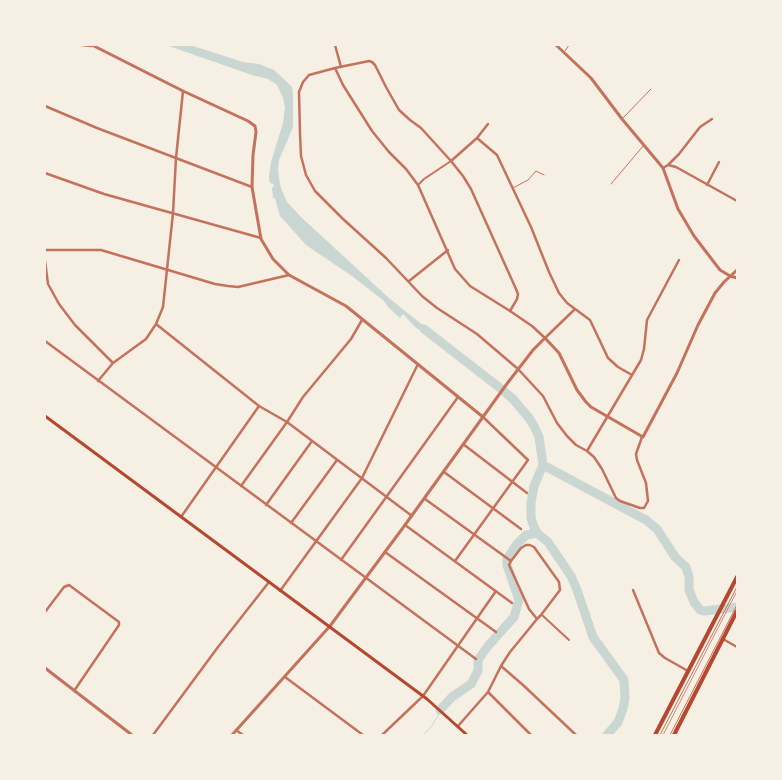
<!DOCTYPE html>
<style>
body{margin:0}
#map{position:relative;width:782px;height:780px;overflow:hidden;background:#f6efe4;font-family:"Golos Text",sans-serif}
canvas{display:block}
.frame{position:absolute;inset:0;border:46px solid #f6efe4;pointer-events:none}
</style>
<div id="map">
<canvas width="782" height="780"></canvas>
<div class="frame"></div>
</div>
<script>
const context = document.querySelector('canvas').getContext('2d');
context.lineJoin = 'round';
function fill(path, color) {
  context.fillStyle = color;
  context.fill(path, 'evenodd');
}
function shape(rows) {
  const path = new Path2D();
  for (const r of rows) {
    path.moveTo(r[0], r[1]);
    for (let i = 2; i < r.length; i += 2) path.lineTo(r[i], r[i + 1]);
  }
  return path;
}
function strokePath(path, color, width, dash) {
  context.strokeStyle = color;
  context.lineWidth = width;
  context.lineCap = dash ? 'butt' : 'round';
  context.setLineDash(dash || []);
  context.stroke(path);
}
fill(shape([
 [166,45,190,45,243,62,259,64,274,70,287,82,292,87,293,93,293,127,279,160,278,169,279,179,281,188,287,202,302,218,390,299,434,334,432,336,416,328,403,314,400,318,388,307,384,301,352,276,306,245,280,216,275,198,273,198,272,188,274,186,273,184,270,183,269,177,271,162,283,123,285,107,283,98,277,85,268,79,252,75]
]), '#c9d6d2');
strokePath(shape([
 [423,735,432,726,440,712]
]), '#c9d6d2', 1);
strokePath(shape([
 [424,329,500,388,513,399,529,418,534,426,539,437,543,465,534,486,531,503,531,518,534,527,537,533,548,542,571,576,577,590,593,637,624,680,625,698,623,709,618,722,607,735],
 [543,465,646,520,657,529,675,557,686,567,689,577,689,590,694,602,700,610,705,611,737,607],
 [440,710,452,697,471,684,478,671,478,660,488,646,514,617,519,600,507,565,507,559,517,544,526,535,537,533]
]), '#c9d6d2', 9);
strokePath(shape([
 [565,51,569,45],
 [622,119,651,89],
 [611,184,644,145],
 [513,188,528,180,536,171,544,175],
 [660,735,737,587],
 [670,735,737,605]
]), '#c5725c', 1);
strokePath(shape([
 [419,184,424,179,451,161],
 [542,615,569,640]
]), '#c5725c', 2);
strokePath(shape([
 [82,45,92,46],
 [335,45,341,67],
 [335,68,343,85,372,131,389,152,406,169,418,185,455,269,470,286,510,311,532,326,545,338,575,309],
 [45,106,97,128,252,187],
 [477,138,497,155,531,227,549,272,559,293,567,303,590,320,608,358,618,367,632,375],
 [451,161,477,138,488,124],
 [668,165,679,154,700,127,712,119],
 [663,168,668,165,676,167,737,201],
 [45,173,104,194,261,238],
 [707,185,719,162],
 [45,250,101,250,215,284,228,286,238,287,289,275],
 [45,261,48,284,59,304,75,325,113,363],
 [409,281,448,250],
 [510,311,517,299,518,294,516,289,471,189,463,176,451,161,421,128,410,120,399,110,386,87,375,65,372,62,369,61,335,68,309,75,303,82,299,92,300,134,301,156,306,175,315,191,343,219,386,258,422,296,437,308,477,334,518,369,543,396,557,423,567,436,576,445,587,451,594,457,602,469,616,498,620,501,640,508,644,508,648,501,646,483,637,460,636,454,642,437],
 [156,324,259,406,287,422,412,516],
 [45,341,476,659],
 [98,381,113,363,146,339,156,324,163,307,173,213,176,158,183,91],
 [463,444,527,493],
 [587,451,641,360,644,349,647,320,679,260],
 [444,472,521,529],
 [241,486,287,422,303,397,351,339,362,320],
 [425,499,511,561],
 [266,505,312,441],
 [181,517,259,406],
 [291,523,337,460],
 [405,525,512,603],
 [385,552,496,632],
 [341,560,458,397],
 [455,561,528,460,483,417],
 [633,590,659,653,665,658,688,671],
 [280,591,362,478,418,364],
 [45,612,64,587,69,585,119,622,119,625,74,691],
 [723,639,737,647],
 [501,666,523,685,576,735],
 [285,677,363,735],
 [488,692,531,735],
 [458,726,488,692,501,666,510,652,524,635,537,619,541,615,560,590,559,582,534,547,530,545,526,545,521,548,511,561,509,565,529,609,537,619],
 [236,730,243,735],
 [153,735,218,647,269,582],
 [382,735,423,696,496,591]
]), '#c5725c', 2.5);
strokePath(shape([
 [92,45,183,91,248,121,255,126,256,132,253,155,252,187,261,239,273,259,289,275,346,306,483,417],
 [556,45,591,78,622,119,663,168,678,209,694,236,720,270,730,276,737,278],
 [45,668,132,735],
 [232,735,330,626,405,525,506,385,533,350,545,338,559,353,577,390,586,402,591,407,643,437,677,373,698,325,715,293,724,282,737,270]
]), '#c5725c', 3);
strokePath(shape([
 [45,416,427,699,467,735]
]), '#b5482f', 3);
strokePath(shape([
 [655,735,737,577],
 [674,735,737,611]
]), '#b5482f', 4);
strokePath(shape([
 [663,735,737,591]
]), '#cf8b77', 1);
</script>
